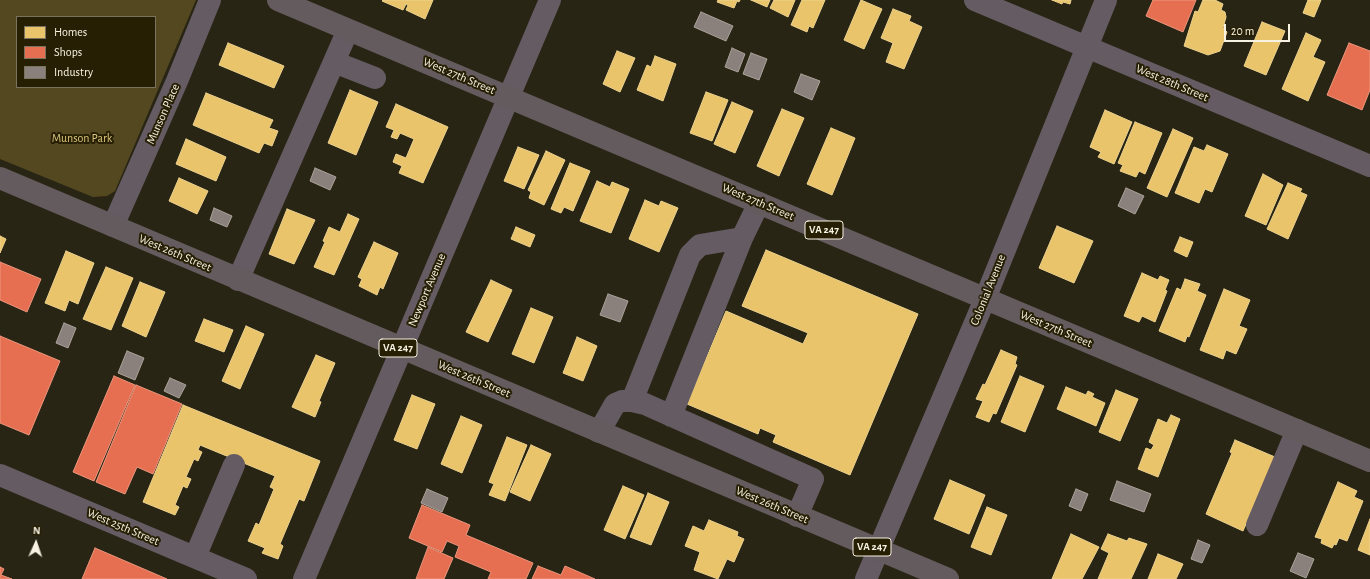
<!DOCTYPE html>
<style>
body{margin:0}
#map{position:relative;width:1370px;height:579px;overflow:hidden;background:#292515;font-family:"Alegreya Sans",sans-serif}
canvas{display:block}
.legend{position:absolute;left:16px;top:16px;width:140px;height:72px;box-sizing:border-box;background:#271f04;border:1px solid #7a735d;margin:0;padding:5px 7px;list-style:none;font-size:12px;color:#f7f2e2}
.legend li{display:flex;align-items:center;gap:8px;height:20px}
.legend b{width:20px;border:1px solid #7a735d}
.north{position:absolute;left:16px;top:523px;width:40px;height:40px;-webkit-text-stroke:3px #271f04;paint-order:stroke;rotate:3deg;font-size:11px;font-weight:700;line-height:16px;text-align:center;color:#f7f2e2}
.north::after{content:'';display:block;margin:auto;width:14px;height:18px;background:#f7f2e2;clip-path:polygon(50% 0,100% 100%,50% 72%,0 100%)}
.scale{position:absolute;left:1224px;top:24px;width:66px;height:18px;box-sizing:border-box;border:2px solid #f7f2e2;border-top:0;padding-left:5px;font-size:12px;line-height:14px;white-space:nowrap;color:#f7f2e2;-webkit-text-stroke:3px #271f04;paint-order:stroke}
</style>
<div id="map">
<canvas width="1370" height="579"></canvas>
<ul class="legend">
<li><b style="height:11px;background:#e9c46a"></b>Homes</li>
<li><b style="height:11px;background:#e76f51"></b>Shops</li>
<li><b style="height:11px;background:#8a817c"></b>Industry</li>
</ul>
<div class="north">N</div>
<div class="scale">20 m</div>
</div>
<script>
const context = document.querySelector('canvas').getContext('2d');
context.lineJoin = 'round';
function fill(path, color) {
  context.fillStyle = color;
  context.fill(path, 'evenodd');
}
function shape(rows) {
  const path = new Path2D();
  for (const r of rows) {
    path.moveTo(r[0], r[1]);
    for (let i = 2; i < r.length; i += 2) path.lineTo(r[i], r[i + 1]);
  }
  return path;
}
function strokePath(path, color, width, dash) {
  context.strokeStyle = color;
  context.lineWidth = width;
  context.lineCap = dash ? 'butt' : 'round';
  context.setLineDash(dash || []);
  context.stroke(path);
}
function drawText(font, color, halo, rows, align = 'center') {
  context.font = font + ' "Alegreya Sans",sans-serif';
  context.lineWidth = 4;
  context.setLineDash([]);
  context.textBaseline = 'middle';
  context.strokeStyle = halo;
  context.fillStyle = color;
  for (const [text, x, y, turn = 0] of rows) {
    context.save();
    context.translate(x, y);
    context.rotate((+turn || 0) * Math.PI / 180);
    context.textAlign = isNaN(turn) ? turn : align;
    if (halo) context.strokeText(text, 0, 0);
    context.fillText(text, 0, 0);
    context.restore();
  }
}
fill(shape([
 [0,0,196,0,115,191,107,196,93,197,0,159],
 [17,17,155,17,155,87,17,87]
]), '#544820');
const homes = shape([
 [383,0,433,0,425,19,406,10,408,5,406,4,403,10,382,1,383,0],
 [718,0,740,0,739,2,737,1,734,8,717,2,718,0],
 [751,0,770,0,767,7,751,0],
 [774,0,795,0,788,17,770,8,774,0],
 [802,0,825,0,813,28,809,26,807,32,791,25,802,0],
 [861,0,882,9,864,49,844,40,861,0],
 [1052,0,1071,0,1070,4,1063,2,1062,4,1052,0],
 [1203,0,1215,0,1223,4,1221,10,1225,12,1226,17,1223,28,1227,32,1220,51,1208,55,1184,46,1195,11,1198,12,1203,0],
 [1308,0,1321,0,1314,17,1303,13,1308,0],
 [893,9,911,16,909,21,922,27,904,69,886,62,893,43,881,38,893,9],
 [1262,22,1285,31,1266,75,1244,66,1262,22],
 [1306,33,1321,40,1313,57,1325,62,1308,101,1282,89,1306,33],
 [228,43,284,66,274,88,219,65,228,43],
 [617,51,635,58,620,92,603,84,617,51],
 [655,56,676,64,663,101,637,90,647,65,651,67,655,56],
 [350,90,378,102,356,155,328,143,350,90],
 [706,92,728,100,712,141,690,133,706,92],
 [206,93,273,120,269,128,278,131,272,146,264,143,259,153,193,125,206,93],
 [732,102,753,111,735,153,714,144,732,102],
 [396,104,448,127,423,183,399,173,402,166,393,162,396,154,406,158,414,139,400,133,397,139,391,137,394,130,386,127,396,104],
 [782,109,804,118,779,176,757,166,782,109],
 [1105,110,1132,122,1114,164,1098,157,1101,152,1090,147,1105,110],
 [1135,122,1162,133,1145,174,1139,171,1136,177,1120,171,1123,165,1118,163,1135,122],
 [831,128,855,138,832,195,807,184,831,128],
 [1173,129,1193,138,1167,197,1147,188,1173,129],
 [186,139,226,157,216,181,176,164,186,139],
 [1207,145,1228,154,1212,192,1205,189,1199,203,1175,193,1194,147,1204,151,1207,145],
 [518,147,539,155,524,189,504,181,518,147],
 [546,151,565,160,544,205,529,198,531,192,528,190,546,151],
 [570,163,590,171,573,211,564,207,561,213,551,209,570,163],
 [1263,174,1283,185,1266,225,1245,216,1263,174],
 [179,178,208,191,197,214,169,201,179,178],
 [597,181,610,187,612,182,629,189,611,233,580,221,597,181],
 [1288,183,1302,189,1300,192,1307,195,1288,239,1267,229,1288,183],
 [645,200,659,206,661,201,678,208,659,252,629,239,645,200],
 [287,209,315,220,294,264,269,254,287,209],
 [348,214,359,219,334,275,314,267,325,242,323,241,329,227,340,232,348,214],
 [1057,226,1093,241,1074,283,1039,268,1057,226],
 [516,227,535,235,530,247,511,239,516,227],
 [0,236,6,239,0,253,0,236],
 [1180,237,1193,242,1187,257,1174,251,1180,237],
 [374,242,398,253,383,289,380,287,377,295,359,286,362,279,358,277,374,242],
 [766,250,918,314,850,475,773,442,776,435,760,428,758,434,687,404,726,311,803,344,808,333,742,306,766,250],
 [66,251,94,263,78,304,69,300,65,311,45,303,66,251],
 [106,267,133,278,111,330,83,319,106,267],
 [1142,273,1158,280,1160,276,1169,280,1165,290,1167,291,1155,322,1142,316,1139,322,1124,316,1142,273],
 [1185,279,1200,284,1197,291,1206,295,1189,337,1187,336,1185,342,1159,331,1177,288,1181,290,1185,279],
 [491,280,512,290,488,342,466,332,491,280],
 [140,282,165,292,146,337,122,326,140,282],
 [1224,289,1250,300,1239,326,1247,329,1236,354,1226,350,1223,359,1200,350,1224,289],
 [531,308,553,317,534,363,512,354,531,308],
 [204,319,233,330,224,352,195,341,204,319],
 [246,326,264,334,240,389,222,381,246,326],
 [577,337,597,346,583,381,563,373,577,337],
 [1001,350,1017,357,1015,364,1017,365,996,414,993,413,989,422,976,417,983,401,976,399,983,384,985,385,1001,350],
 [316,355,335,363,319,401,321,402,315,417,292,407,316,355],
 [1020,376,1044,386,1025,432,1001,422,1020,376],
 [1066,387,1086,395,1088,391,1094,394,1092,397,1105,403,1096,426,1057,409,1066,387],
 [1116,390,1138,399,1120,441,1099,432,1116,390],
 [412,395,435,404,417,449,394,440,412,395],
 [183,405,320,461,304,501,299,499,280,544,283,546,278,559,262,553,265,548,248,541,256,523,259,525,274,489,270,487,275,476,200,445,198,450,202,452,198,461,194,459,186,477,191,479,187,488,183,486,175,505,179,507,175,515,143,502,183,405],
 [1171,415,1180,419,1158,477,1138,469,1146,448,1151,450,1154,445,1149,442,1158,419,1167,423,1171,415],
 [461,416,482,425,462,473,441,464,461,416],
 [507,437,527,445,505,501,489,495,494,484,489,482,507,437],
 [1235,440,1275,457,1243,531,1206,514,1232,453,1230,452,1235,440],
 [531,445,551,454,530,501,510,492,531,445],
 [950,480,985,495,969,534,934,519,950,480],
 [1338,482,1357,491,1354,497,1363,501,1347,541,1339,538,1336,545,1334,544,1332,548,1321,543,1322,539,1315,537,1338,482],
 [623,486,644,495,625,539,604,530,623,486],
 [648,493,669,502,651,545,630,537,648,493],
 [987,507,1007,515,991,555,971,547,987,507],
 [1370,519,1370,555,1358,550,1370,519],
 [709,520,738,532,737,536,744,539,734,562,727,559,718,579,694,570,700,552,685,546,693,526,704,531,709,520],
 [1071,534,1099,547,1082,579,1052,579,1071,534],
 [1108,534,1127,541,1129,538,1147,544,1131,579,1098,579,1109,553,1101,549,1108,534],
 [1158,554,1183,564,1176,579,1148,579,1158,554]
]);
fill(homes, '#e9c46a');
strokePath(homes, '#edd28e', 1);
const shops = shape([
 [1153,0,1196,0,1183,32,1146,16,1153,0],
 [1349,43,1370,51,1370,90,1362,110,1327,95,1349,43],
 [0,262,41,279,27,312,0,300,0,262],
 [0,336,60,361,29,435,0,423,0,336],
 [114,376,135,385,94,481,73,472,114,376],
 [136,385,182,404,153,474,137,467,125,494,96,482,136,385],
 [422,505,470,525,466,535,533,563,526,579,488,579,491,572,455,557,459,546,447,541,442,552,409,538,422,505],
 [428,547,453,558,444,579,416,579,428,547],
 [95,548,167,579,82,579,95,548],
 [538,566,561,575,565,566,595,579,532,579,538,566],
 [0,567,4,569,1,575,12,579,0,579,0,567]
]);
fill(shops, '#e76f51');
strokePath(shops, '#ec967c', 1);
const industry = shape([
 [701,12,733,26,726,41,694,27,701,12],
 [732,48,745,54,738,72,725,67,732,48],
 [751,53,767,59,759,80,743,74,751,53],
 [801,74,820,81,812,100,794,92,801,74],
 [315,168,336,177,330,190,310,181,315,168],
 [1126,188,1144,196,1135,214,1118,206,1126,188],
 [214,208,232,216,227,227,210,220,214,208],
 [608,294,628,301,620,322,600,315,608,294],
 [64,323,76,328,68,348,56,343,64,323],
 [127,351,144,358,135,380,118,373,127,351],
 [170,378,186,385,179,398,164,391,170,378],
 [1117,481,1151,494,1144,512,1110,500,1117,481],
 [427,489,448,498,442,512,421,503,427,489],
 [1076,489,1088,494,1081,511,1069,506,1076,489],
 [1198,540,1210,545,1202,563,1191,559,1198,540],
 [1298,553,1314,559,1306,578,1290,571,1298,553]
]);
fill(industry, '#8a817c');
strokePath(industry, '#aba39b', 1);
strokePath(shape([
 [975,0,1370,166],
 [334,62,375,78],
 [113,226,177,81,210,0],
 [238,280,348,30],
 [632,401,690,255,700,245,742,238],
 [671,416,742,238,759,203],
 [599,432,615,404,622,401,632,401,645,404,813,479,797,516],
 [0,475,246,579],
 [1257,525,1297,430],
 [195,557,234,465],
 [304,579,550,0],
 [866,579,985,299,1106,0]
]), '#645b63', 22);
strokePath(shape([
 [278,0,1370,461],
 [0,178,948,579]
]), '#645b5e', 22);
for (const [x, y, w] of [
 [824,230,38],
 [398,348,38],
 [872,547,38]
]) {
  const box = new Path2D();
  box.roundRect(x - w / 2, y - 9, w, 18, 3);
  context.fillStyle = '#271f04';
  context.fill(box);
  strokePath(box, '#f7f2e2', 1);
}
drawText('bold 11px', '#f7f2e2', null, [
 ["VA 247",824,230],
 ["VA 247",398,348],
 ["VA 247",872,547]
]);
drawText('12px', '#f7f2e2', '#271f04', [
 ["West 27th Street",459,76,23],
 ["West 28th Street",1172,83,23],
 ["Munson Place",163,114,-66],
 ["West 27th Street",758,202,23],
 ["West 26th Street",175,253,23],
 ["Newport Avenue",427,290,-67],
 ["Colonial Avenue",988,290,-68],
 ["West 27th Street",1056,329,23],
 ["West 26th Street",474,379,23],
 ["West 26th Street",772,505,23],
 ["West 25th Street",123,527,23]
]);
drawText('12px', '#dcc57b', '#271f04', [
 ["Munson Park",82,138]
]);
</script>
